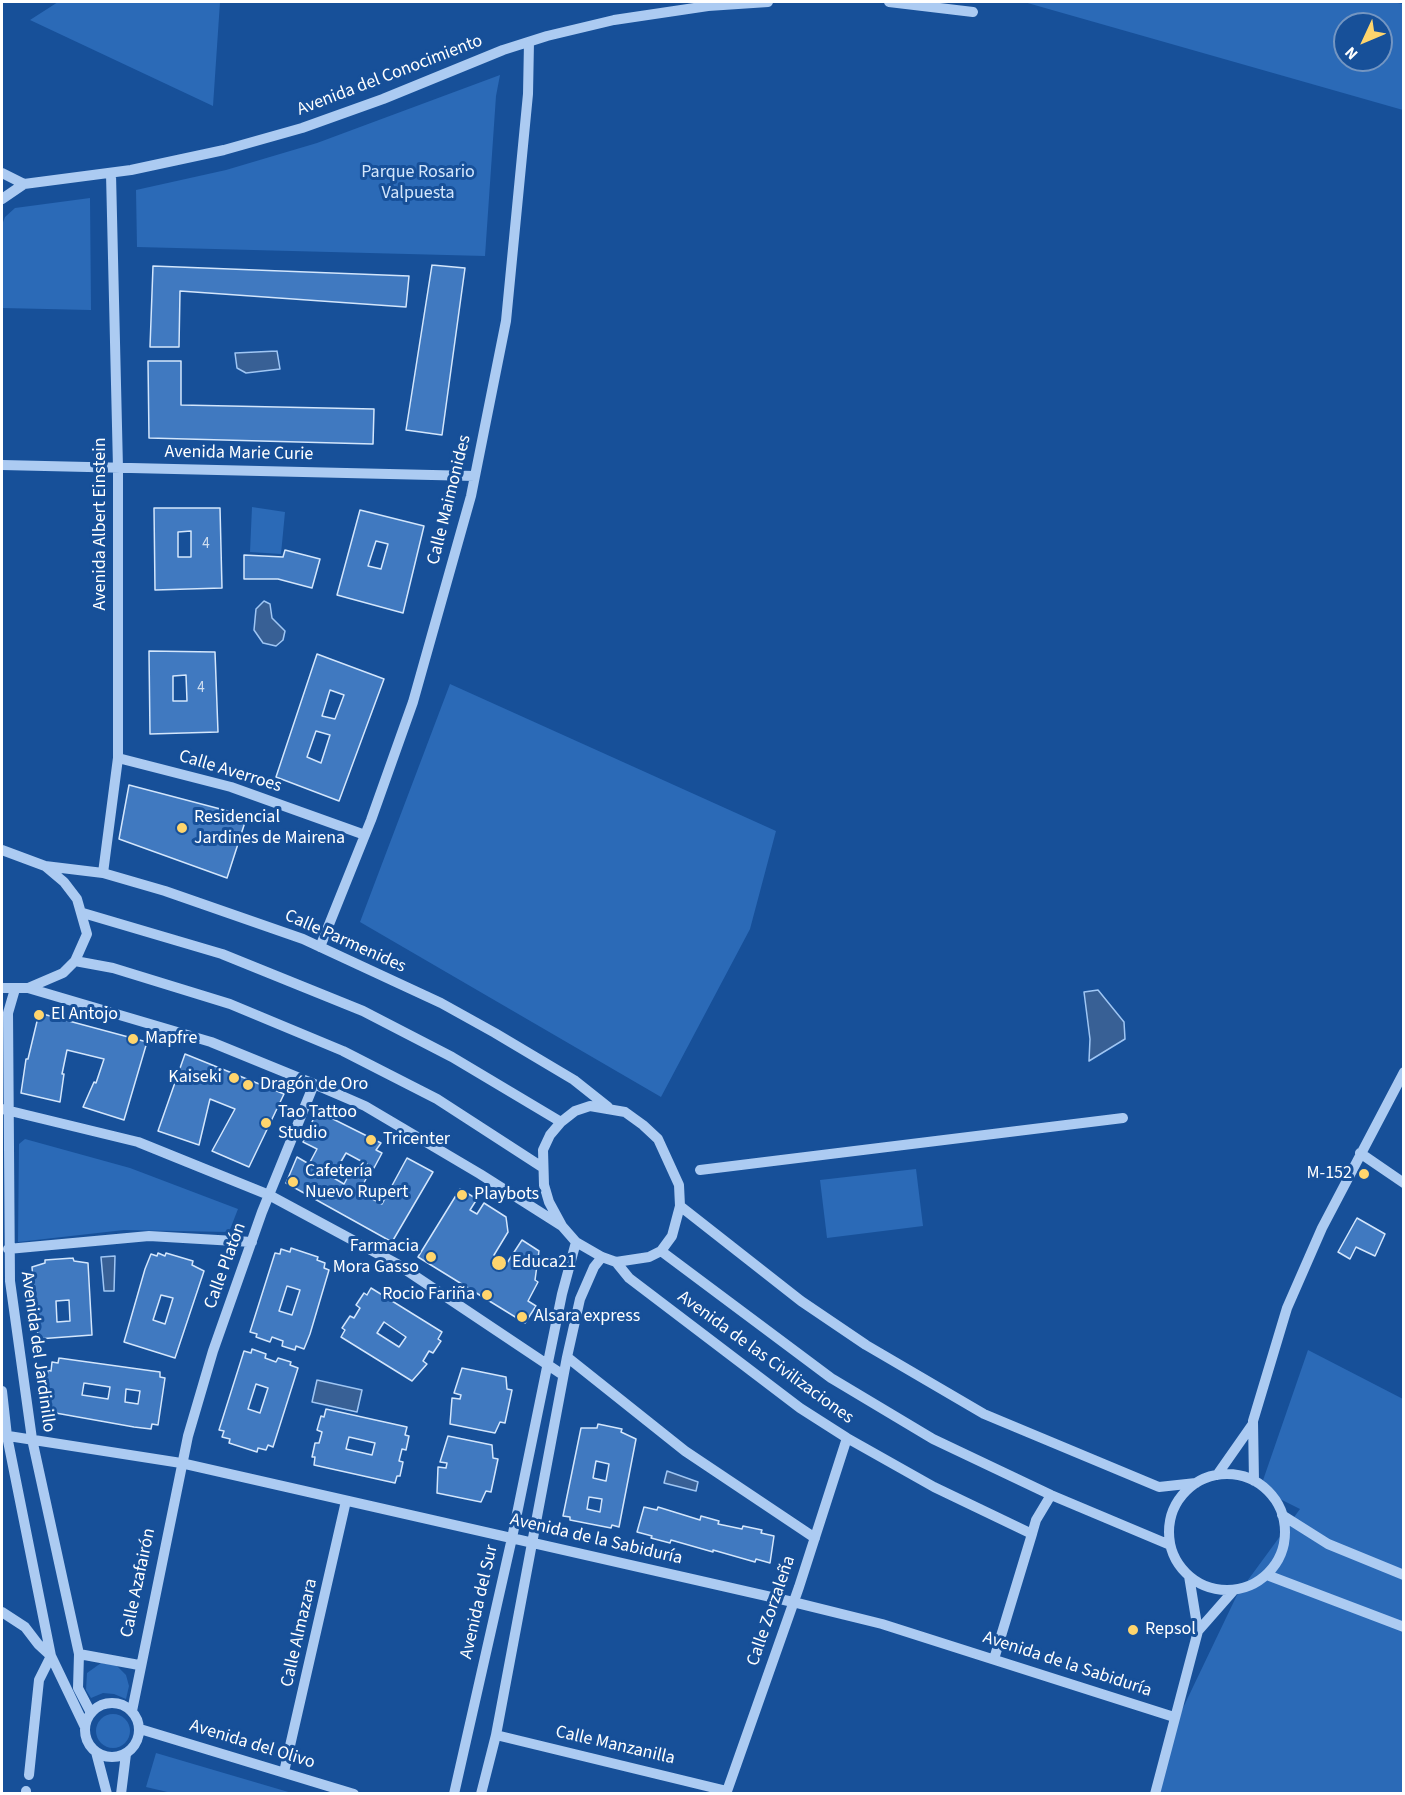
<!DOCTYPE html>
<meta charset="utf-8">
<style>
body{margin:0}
#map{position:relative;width:1405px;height:1795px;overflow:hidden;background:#175099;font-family:"Source Sans 3",sans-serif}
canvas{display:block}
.frame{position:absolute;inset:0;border:3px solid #fff;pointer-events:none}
.north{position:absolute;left:1333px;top:12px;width:60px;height:60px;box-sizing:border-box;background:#175099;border:2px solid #7496c2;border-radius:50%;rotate:226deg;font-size:16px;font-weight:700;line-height:24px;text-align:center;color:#fff}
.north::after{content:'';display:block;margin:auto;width:21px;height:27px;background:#ffd56d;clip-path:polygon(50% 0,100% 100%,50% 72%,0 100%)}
</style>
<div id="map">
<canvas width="1405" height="1795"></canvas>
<div class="frame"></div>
<div class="north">N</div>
</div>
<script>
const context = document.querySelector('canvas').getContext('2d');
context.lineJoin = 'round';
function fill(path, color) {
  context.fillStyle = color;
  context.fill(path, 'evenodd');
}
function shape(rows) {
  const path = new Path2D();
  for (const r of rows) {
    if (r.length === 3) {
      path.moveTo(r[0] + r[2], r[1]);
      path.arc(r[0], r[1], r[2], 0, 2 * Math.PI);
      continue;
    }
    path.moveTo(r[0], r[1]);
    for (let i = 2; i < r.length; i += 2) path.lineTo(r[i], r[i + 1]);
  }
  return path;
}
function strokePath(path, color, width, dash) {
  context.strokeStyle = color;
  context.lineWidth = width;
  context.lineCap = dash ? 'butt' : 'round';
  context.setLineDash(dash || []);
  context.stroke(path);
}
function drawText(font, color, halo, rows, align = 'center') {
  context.font = font + ' "Source Sans 3",sans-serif';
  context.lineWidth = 6;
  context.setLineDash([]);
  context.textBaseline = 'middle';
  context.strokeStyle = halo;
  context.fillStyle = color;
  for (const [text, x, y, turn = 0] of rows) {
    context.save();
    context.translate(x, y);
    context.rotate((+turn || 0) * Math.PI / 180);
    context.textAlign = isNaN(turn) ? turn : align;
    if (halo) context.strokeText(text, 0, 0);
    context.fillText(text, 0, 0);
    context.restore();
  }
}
fill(shape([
 [58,2,220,2,213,106,30,20],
 [1024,2,1392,2,1403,4,1403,110],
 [1345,24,1381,24,1381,60,1345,60],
 [500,75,496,96,485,256,137,247,136,190,226,170,317,143],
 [90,198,91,310,2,308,2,225,5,217,15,208],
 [252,507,285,512,281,554,250,552],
 [450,684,776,831,750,929,661,1097,360,922],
 [25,1139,130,1168,238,1209,229,1232,124,1230,18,1242,19,1144],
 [916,1169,923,1226,827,1238,820,1180],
 [1308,1350,1403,1399,1403,1793,1155,1794,1170,1735,1237,1595,1300,1509,1260,1489],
 [101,1663,116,1665,126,1675,129,1686,126,1699,114,1694,103,1693,91,1698,86,1690,87,1673],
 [113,1731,17],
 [156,1753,285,1791,292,1793,176,1794,146,1787]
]), '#2b6ab7');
const water = shape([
 [277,351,280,369,246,373,237,368,235,353,277,351],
 [264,601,270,604,272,618,285,631,283,640,276,646,263,643,254,630,256,609,264,601],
 [1098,990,1124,1022,1125,1039,1089,1061,1090,1039,1084,992,1098,990],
 [115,1256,114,1291,104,1291,101,1257,115,1256],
 [317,1380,362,1390,357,1412,312,1402,317,1380],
 [667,1471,698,1482,696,1491,664,1483,667,1471]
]);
fill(water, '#386095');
strokePath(water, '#9fc6f4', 1.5);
const building = shape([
 [432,265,465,268,442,435,406,430,432,265],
 [153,266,409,276,406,307,180,291,179,347,150,347,153,266],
 [148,361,181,361,181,405,374,409,373,444,149,438,148,361],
 [154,508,220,508,222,588,155,590,154,508],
 [191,531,191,557,178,557,178,532,191,531],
 [360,510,424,526,403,613,337,595,360,510],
 [376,541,388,544,381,569,368,566,376,541],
 [285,550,320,559,312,588,278,579,244,579,244,555,283,557,285,550],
 [149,651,215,652,218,732,150,734,149,651],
 [186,675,187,701,173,701,173,676,186,675],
 [317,654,384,679,339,801,276,777,317,654],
 [330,690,344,695,335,719,322,716,330,690],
 [316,731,330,735,321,763,307,757,316,731],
 [129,785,247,816,227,878,119,839,129,785],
 [39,1013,147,1042,124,1120,83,1107,94,1082,96,1083,104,1059,67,1050,62,1074,64,1074,60,1102,21,1093,26,1059,28,1059,39,1013],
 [185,1054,284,1094,249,1167,212,1151,235,1109,210,1099,199,1145,158,1131,185,1054],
 [317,1111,381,1143,376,1150,382,1153,374,1168,346,1153,332,1177,344,1184,352,1169,367,1177,359,1192,382,1204,407,1158,433,1172,392,1242,286,1183,297,1157,309,1164,317,1149,303,1142,317,1111],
 [460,1189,477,1199,470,1210,477,1214,484,1203,506,1217,508,1232,494,1255,507,1263,522,1240,539,1251,535,1280,538,1282,528,1301,536,1306,525,1323,418,1257,460,1189],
 [1357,1218,1385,1234,1375,1256,1356,1247,1350,1259,1338,1252,1357,1218],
 [291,1248,318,1257,317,1260,325,1263,324,1268,329,1270,310,1334,304,1349,296,1346,295,1350,282,1346,283,1341,272,1337,270,1342,256,1337,257,1334,250,1332,275,1253,280,1254,281,1249,290,1252,291,1248],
 [287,1286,300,1290,292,1315,279,1311,287,1286],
 [158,1253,165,1256,166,1253,193,1261,192,1265,204,1271,175,1358,124,1342,145,1269,151,1254,157,1256,158,1253],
 [161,1295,173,1298,165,1324,153,1320,161,1295],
 [73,1258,74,1261,88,1263,92,1335,38,1339,32,1267,45,1263,45,1260,73,1258],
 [69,1300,70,1321,57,1322,56,1301,69,1300],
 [371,1288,442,1332,438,1339,441,1341,433,1353,429,1351,423,1361,427,1364,412,1381,341,1337,345,1330,342,1328,350,1316,354,1318,360,1308,356,1305,364,1293,367,1295,371,1288],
 [384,1322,406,1337,399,1347,377,1333,384,1322],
 [252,1349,266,1354,265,1358,276,1362,278,1358,291,1362,290,1365,298,1368,273,1447,268,1445,266,1450,258,1448,257,1452,229,1443,230,1439,222,1437,224,1431,219,1430,244,1351,251,1353,252,1349],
 [256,1384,268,1388,260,1413,248,1409,256,1384],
 [59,1358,160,1372,160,1377,165,1378,158,1425,152,1424,151,1429,134,1427,50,1412,51,1407,46,1406,47,1397,44,1397,48,1370,51,1371,52,1362,58,1363,59,1358],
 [84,1383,110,1387,108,1399,82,1395,84,1383],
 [126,1389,140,1391,138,1404,125,1402,126,1389],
 [462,1368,506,1377,507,1389,512,1390,505,1423,500,1422,495,1433,450,1424,452,1398,460,1399,461,1395,454,1393,462,1368],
 [326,1409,407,1427,405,1435,409,1436,406,1450,402,1449,399,1461,403,1462,400,1476,397,1476,395,1483,314,1465,315,1457,312,1457,315,1443,319,1443,322,1432,317,1430,321,1416,324,1417,326,1409],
 [349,1437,375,1443,372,1455,346,1449,349,1437],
 [598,1424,622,1429,621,1432,636,1439,619,1527,612,1525,611,1528,570,1520,570,1517,563,1516,581,1428,597,1428,598,1424],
 [596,1461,609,1464,606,1481,593,1478,596,1461],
 [589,1497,602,1499,600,1512,587,1509,589,1497],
 [448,1436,492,1445,493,1458,498,1459,491,1492,486,1491,481,1502,437,1493,438,1467,446,1468,447,1463,440,1462,448,1436],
 [644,1507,657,1510,658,1507,700,1520,701,1516,719,1521,718,1524,742,1529,743,1526,762,1530,761,1533,774,1536,770,1563,756,1559,755,1562,713,1550,713,1552,671,1540,670,1543,651,1538,652,1536,637,1532,644,1507]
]);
fill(building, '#4079c0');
strokePath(building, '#d3e6fc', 1.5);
strokePath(shape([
 [889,2,973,12],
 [2,173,24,184],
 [2,199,24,184,131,170,224,150,302,128,383,99,503,50,547,36,614,20,708,6,768,2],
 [2,465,475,476],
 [118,758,231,787,365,835],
 [2,850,45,866,64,882,77,899,87,934,75,961,63,973,28,988,2,988],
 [45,866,103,873,165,891,303,939,441,1003,495,1033,574,1080,608,1107],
 [103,873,118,758,118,468,111,174],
 [83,913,222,954,363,1011,452,1057,561,1122],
 [320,947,371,820,413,702,471,496,506,321,528,94,529,42],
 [75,961,113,968,230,1004,343,1051,437,1099,542,1167],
 [28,988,211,1042,314,1084,365,1106,480,1174,562,1226],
 [15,989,8,1013,10,1281,32,1439,79,1654,78,1688,91,1713],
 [590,1106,625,1112,643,1125,658,1139,679,1185,680,1206,672,1236,661,1251,649,1257,616,1262,602,1257,576,1242,562,1226,549,1202,544,1185,543,1150,550,1135,561,1122,575,1111,590,1106],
 [2,1109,138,1142,269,1195,397,1264,563,1375],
 [1360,1153,1404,1183],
 [700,1170,1123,1118],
 [680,1206,801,1301,866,1345,984,1414,1159,1487,1196,1483],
 [8,1249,149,1236,252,1242],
 [661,1251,831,1378,933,1439,1051,1495,1170,1545],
 [616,1262,629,1278,800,1408,847,1438,934,1487,1032,1534,1036,1520,1051,1495],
 [567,1357,685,1451,815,1538],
 [2,1391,7,1436,51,1656,85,1727],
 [2,1435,181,1463,793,1602,882,1624,1174,1717],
 [1227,1532,58],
 [1217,1475,1252,1425],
 [1254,1481,1253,1421,1287,1308,1322,1228,1404,1072],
 [1282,1515,1328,1544,1404,1575],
 [1267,1575,1404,1627],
 [2,1612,25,1627,38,1644,51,1656,39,1680,29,1775],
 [1198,1631,1234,1590],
 [79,1654,139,1665],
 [994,1659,1032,1534],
 [112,1730,27],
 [132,1711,188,1436,213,1351,262,1212,314,1084],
 [140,1729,354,1794],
 [496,1735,727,1791],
 [96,1752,107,1794],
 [284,1772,346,1501],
 [26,1794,26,1791],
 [121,1794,126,1754],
 [454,1794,512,1538,562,1294,576,1242],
 [481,1794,496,1735,567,1357,580,1299,594,1267,602,1257],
 [726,1794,799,1587,847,1438],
 [1155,1794,1198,1631,1189,1576]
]), '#accbf2', 10);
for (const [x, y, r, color] of [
 [182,828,6,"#ffd56d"],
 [39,1015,6,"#ffd56d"],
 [133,1039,6,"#ffd56d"],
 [234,1078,6,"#ffd56d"],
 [248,1085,6,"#ffd56d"],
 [266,1123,6,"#ffd56d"],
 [371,1140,6,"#ffd56d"],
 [1364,1174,6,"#ffd56d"],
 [293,1182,6,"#ffd56d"],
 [462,1195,6,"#ffd56d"],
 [431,1257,6,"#ffd56d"],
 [499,1263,8,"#ffd56d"],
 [487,1295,6,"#ffd56d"],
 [522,1317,6,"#ffd56d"],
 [1133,1630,6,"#ffd56d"]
]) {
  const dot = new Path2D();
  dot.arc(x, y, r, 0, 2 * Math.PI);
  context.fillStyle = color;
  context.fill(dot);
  strokePath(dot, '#175099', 2);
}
drawText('15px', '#cfdeef', null, [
 ["4",206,545],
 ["4",201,689]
]);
drawText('18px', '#fff', '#175099', [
 ["Avenida del Conocimiento",390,76,-21],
 ["Avenida Marie Curie",239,454,1],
 ["Calle Maimonides",450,500,-76],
 ["Avenida Albert Einstein",101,524,-90],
 ["Calle Averroes",230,772,17],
 ["Calle Parmenides",345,942,24],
 ["Calle Platón",226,1266,-70],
 ["Avenida del Jardinillo",37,1352,82],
 ["Avenida de las Civilizaciones",765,1358,36],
 ["Avenida de la Sabiduría",596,1540,13],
 ["Calle Azafairón",139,1583,-78],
 ["Avenida del Sur",480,1602,-77],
 ["Calle Zorzaleña",772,1611,-71],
 ["Calle Almazara",300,1633,-77],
 ["Avenida de la Sabiduría",1067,1665,18],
 ["Avenida del Olivo",252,1745,17],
 ["Calle Manzanilla",615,1746,13]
]);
drawText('18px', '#d3e6fc', '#175099', [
 ["Parque Rosario",418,173],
 ["Valpuesta",418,194]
]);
drawText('18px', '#fff', '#175099', [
 ["Residencial",194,818],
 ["Jardines de Mairena",194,839],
 ["El Antojo",51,1015],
 ["Mapfre",145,1039],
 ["Kaiseki",222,1078,"right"],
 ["Dragón de Oro",260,1085],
 ["Tao Tattoo",278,1113],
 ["Studio",278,1134],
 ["Tricenter",383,1140],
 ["Cafetería",305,1172],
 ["Nuevo Rupert",305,1193],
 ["M-152",1352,1174,"right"],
 ["Playbots",474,1195],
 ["Farmacia",419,1247,"right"],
 ["Mora Gasso",419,1268,"right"],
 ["Educa21",512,1263],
 ["Rocio Fariña",475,1295,"right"],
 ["Alsara express",534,1317],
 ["Repsol",1145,1630]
], 'left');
</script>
